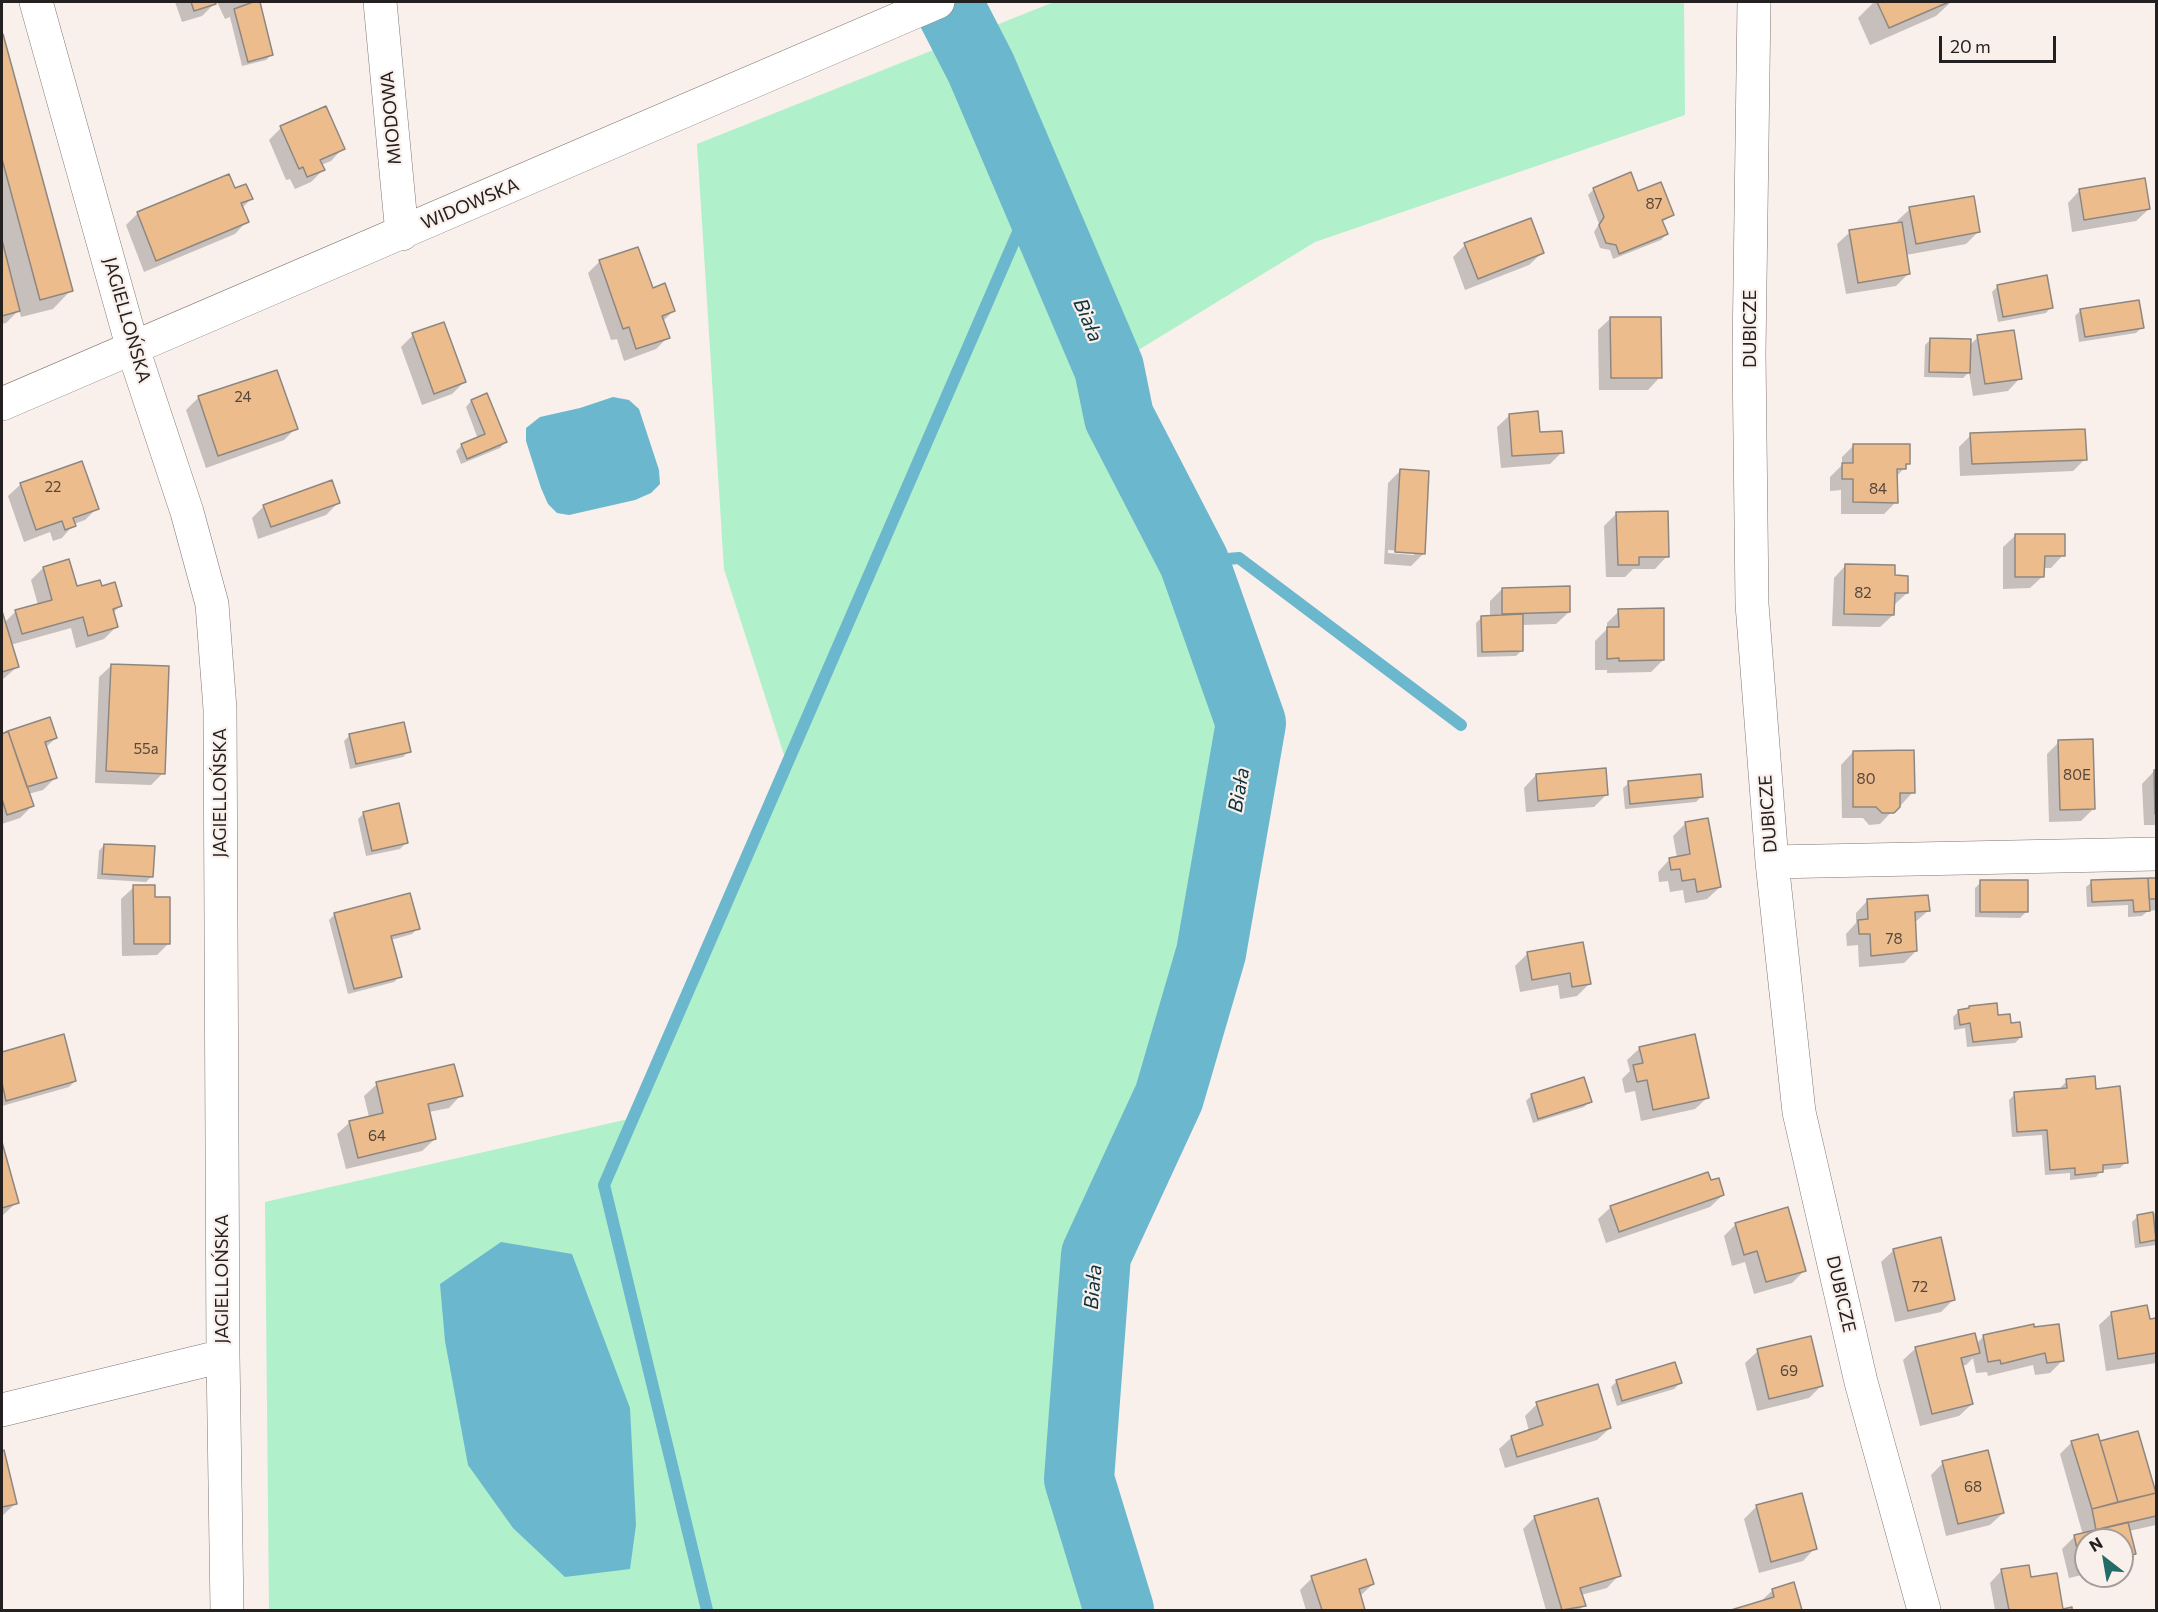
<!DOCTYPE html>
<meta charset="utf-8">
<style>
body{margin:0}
#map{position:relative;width:2158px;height:1612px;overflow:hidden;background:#f9efeb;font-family:Commissioner,sans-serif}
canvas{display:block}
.frame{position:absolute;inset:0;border:3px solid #24201f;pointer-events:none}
.north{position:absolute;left:2074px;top:1528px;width:60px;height:60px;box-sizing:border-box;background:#f9efeb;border:2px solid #a49c99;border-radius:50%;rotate:329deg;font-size:16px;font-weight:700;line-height:24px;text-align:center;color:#24201f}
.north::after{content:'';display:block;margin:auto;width:21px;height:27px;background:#226c68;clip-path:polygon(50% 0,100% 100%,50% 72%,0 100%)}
.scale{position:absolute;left:1939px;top:36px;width:117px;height:27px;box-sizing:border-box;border:3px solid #24201f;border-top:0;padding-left:8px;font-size:18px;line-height:21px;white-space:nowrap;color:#24201f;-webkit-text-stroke:4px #f9efeb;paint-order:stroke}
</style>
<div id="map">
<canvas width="2158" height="1612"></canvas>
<div class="frame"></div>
<div class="north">N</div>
<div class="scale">20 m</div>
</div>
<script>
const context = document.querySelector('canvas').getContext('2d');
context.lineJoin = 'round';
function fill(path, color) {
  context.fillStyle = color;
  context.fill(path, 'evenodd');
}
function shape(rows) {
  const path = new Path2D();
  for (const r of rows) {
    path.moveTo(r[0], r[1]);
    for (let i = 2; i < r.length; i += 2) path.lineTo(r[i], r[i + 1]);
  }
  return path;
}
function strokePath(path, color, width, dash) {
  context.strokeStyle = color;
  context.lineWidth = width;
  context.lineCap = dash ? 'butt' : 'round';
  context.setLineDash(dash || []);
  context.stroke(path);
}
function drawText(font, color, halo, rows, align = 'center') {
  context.font = font + ' Commissioner,sans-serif';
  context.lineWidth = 4.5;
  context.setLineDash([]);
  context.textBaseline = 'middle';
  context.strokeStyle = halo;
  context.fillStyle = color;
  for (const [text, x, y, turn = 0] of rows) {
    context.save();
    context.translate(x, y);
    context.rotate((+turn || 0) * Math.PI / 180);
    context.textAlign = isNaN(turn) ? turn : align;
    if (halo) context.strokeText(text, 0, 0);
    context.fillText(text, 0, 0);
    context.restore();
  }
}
fill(shape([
 [1054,2,1684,2,1685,115,1315,242,1109,368,1119,417,1194,562,1251,723,1211,953,1169,1097,1096,1255,1079,1479,1119,1610,269,1610,265,1202,633,1118,787,764,724,569,697,144]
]), '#b0f0cb');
fill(shape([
 [613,397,629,400,639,409,659,470,660,484,651,493,635,500,569,515,557,513,548,504,541,488,526,441,526,428,540,417,580,408],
 [501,1242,572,1254,630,1408,636,1525,630,1569,565,1577,513,1528,468,1465,445,1341,440,1284]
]), '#6bb7ce');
fill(shape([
 [175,2,214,2,214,4,202,16,182,22],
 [217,2,260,2,259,3,272,54,266,60,242,66,230,17,225,19],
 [1874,2,1951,2,1936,16,1870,45,1858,18],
 [2,36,71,290,53,309,21,317,19,310,6,323,2,324],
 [281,128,343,148,331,161,321,165,323,170,311,182,295,189,290,179,286,180,269,140],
 [1630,174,1638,193,1673,215,1662,222,1667,234,1661,240,1613,259,1610,250,1600,248,1594,232,1599,224,1588,195,1593,190],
 [234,190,251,199,242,208,247,221,235,234,144,272,126,225,138,213],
 [2080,190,2149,209,2136,221,2072,232,2068,203],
 [1910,209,1979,231,1966,244,1906,255,1908,274,1896,286,1846,294,1837,244,1850,232,1898,224,1897,221],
 [1465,245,1542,253,1529,265,1465,290,1453,257],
 [600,261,652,290,673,311,663,321,668,337,656,349,624,361,617,339,611,340,588,273],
 [1998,286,2051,307,2046,313,1998,322,1992,292],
 [2081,310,2142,327,2136,333,2079,342,2075,316],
 [1611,318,1660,377,1648,390,1599,390,1598,330],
 [413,335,465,381,452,394,422,405,401,347],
 [1978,337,2020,378,2008,391,1973,396,1969,372,1963,378,1924,377,1925,345,1931,339,1970,345],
 [199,397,296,428,284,440,206,468,186,410],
 [471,401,505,442,500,448,461,464,456,451,461,446,478,439,466,407],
 [1510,415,1539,434,1562,452,1550,464,1501,468,1497,427],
 [1971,435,2085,459,2073,471,1960,476,1959,447],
 [1854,445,1908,464,1896,477,1896,502,1884,514,1841,514,1841,490,1830,491,1830,477,1842,465,1842,457],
 [1400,471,1424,553,1411,566,1384,564,1388,483],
 [1388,550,1414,552,1414,555,1388,553],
 [21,484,97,508,85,520,74,524,62,538,53,541,50,532,24,542,8,496],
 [338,503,326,515,258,539,252,518,264,506],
 [1617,513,1667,556,1655,569,1633,569,1625,577,1606,577,1604,526],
 [2016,535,2063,555,2051,568,2043,568,2043,576,2030,588,2003,589,2003,547],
 [1846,565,1893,576,1907,593,1894,605,1893,615,1880,627,1832,626,1834,578],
 [43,568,76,588,101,588,120,606,113,613,116,627,104,639,76,648,71,628,10,645,17,667,2,680,2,616,4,623,16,611,38,605,31,580],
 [1502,589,1569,612,1556,624,1521,625,1522,650,1516,656,1477,657,1476,623,1482,617,1490,617,1490,601],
 [1619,611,1663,660,1651,672,1607,673,1607,670,1595,670,1595,641,1607,629,1607,623],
 [112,665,163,773,151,785,95,783,99,677],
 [50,719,56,738,45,748,55,778,43,790,28,794,32,806,20,818,2,824,2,735],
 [350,735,409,751,403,757,350,769,344,741],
 [2059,742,2093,809,2081,821,2049,822,2047,754],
 [1853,752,1913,792,1901,805,1898,805,1880,824,1869,825,1863,818,1842,818,1841,765],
 [2156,769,2156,825,2144,825,2142,784],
 [1536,775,1606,795,1594,807,1526,812,1524,788],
 [1629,783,1702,796,1696,802,1625,809,1623,788],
 [364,813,406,843,400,849,366,856,358,819],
 [1685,824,1720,887,1707,899,1685,903,1683,890,1670,892,1668,881,1659,882,1658,872,1670,859,1677,858,1673,836],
 [104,845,152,876,146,882,97,879,99,851],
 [2156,879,2156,910,2148,911,2142,916,2128,917,2128,905,2087,907,2086,887,2092,882],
 [1981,882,2026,912,2020,918,1975,917,1975,888],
 [134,887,169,943,157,955,122,956,121,899],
 [1868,900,1928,911,1914,923,1916,951,1904,963,1859,967,1858,945,1847,946,1846,934,1856,923,1856,913],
 [335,914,418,928,412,934,391,940,400,976,394,982,348,994,329,920],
 [1582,944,1590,983,1577,996,1560,999,1558,985,1520,992,1515,966,1528,953],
 [1969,1008,2010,1025,2021,1037,2015,1043,1967,1047,1965,1028,1954,1030,1953,1017,1959,1011,1967,1010],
 [63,1036,75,1081,69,1087,2,1106,2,1053],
 [1640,1048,1708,1097,1695,1109,1641,1121,1635,1091,1625,1093,1622,1079,1630,1071,1627,1060],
 [1583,1079,1590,1101,1584,1107,1533,1123,1526,1101,1531,1096],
 [2067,1081,2095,1090,2126,1162,2120,1168,2102,1170,2096,1177,2070,1180,2070,1173,2045,1175,2042,1135,2012,1137,2009,1100,2015,1094,2061,1090,2061,1087],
 [377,1084,461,1095,449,1108,429,1112,435,1139,422,1151,346,1169,337,1134,350,1122,369,1117,364,1096],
 [2,1148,17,1202,2,1216],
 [1711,1182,1723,1195,1710,1207,1606,1243,1598,1219,1611,1207],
 [2156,1213,2156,1245,2135,1248,2132,1222,2138,1216],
 [1736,1224,1804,1271,1792,1283,1754,1294,1745,1262,1732,1266,1724,1236],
 [1894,1250,1954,1299,1941,1312,1895,1322,1881,1262],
 [2112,1313,2149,1321,2156,1320,2156,1363,2106,1371,2099,1325],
 [2033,1326,2063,1360,2050,1373,2035,1375,2033,1365,1988,1376,1987,1372,1976,1373,1973,1358,1966,1365,1962,1366,1972,1404,1959,1416,1920,1426,1903,1360,1916,1348,1976,1344,1984,1336],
 [1758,1351,1821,1386,1809,1398,1757,1411,1745,1363],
 [1674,1364,1680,1383,1674,1389,1617,1406,1611,1387,1616,1382],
 [1537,1404,1610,1428,1597,1440,1505,1468,1499,1449,1512,1437,1529,1431,1525,1416],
 [2137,1433,2156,1495,2156,1525,2129,1531,2134,1554,2122,1566,2122,1540,2086,1540,2086,1574,2069,1578,2062,1549,2074,1537,2083,1535,2060,1454,2072,1442,2099,1443],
 [3,1452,15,1504,2,1516,2,1453],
 [1943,1463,2003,1513,1990,1525,1946,1536,1931,1475],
 [1801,1494,1815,1548,1803,1561,1759,1573,1744,1519,1756,1507],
 [1535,1517,1619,1575,1607,1588,1581,1595,1584,1605,1579,1610,1546,1610,1523,1529],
 [2002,1570,2030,1579,2056,1574,2061,1610,1995,1610,1990,1583],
 [1312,1578,1373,1584,1359,1597,1363,1610,1306,1610,1300,1590],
 [1793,1584,1800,1610,1736,1610,1759,1603,1773,1590]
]), '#0003');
strokePath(shape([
 [1194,562,1239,558,1461,725],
 [707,1610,604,1185,1035,193]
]), '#6bb7ce', 12);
strokePath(shape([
 [947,2,981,68,1109,368,1119,417,1194,562,1251,723,1211,953,1169,1097,1096,1255,1079,1479,1119,1610]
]), '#6bb7ce', 70);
const building = shape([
 [191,2,215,2,216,4,194,11,191,2],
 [253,2,260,2,273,55,248,62,234,9,253,2],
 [1877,2,1949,2,1889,28,1877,2],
 [2,34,3,34,73,291,40,300,2,159,2,34],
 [326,106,345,149,320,160,325,170,307,177,303,167,299,169,280,126,326,106],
 [1631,172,1638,191,1661,182,1674,215,1662,220,1668,234,1619,254,1616,245,1606,243,1599,225,1604,217,1593,188,1631,172],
 [229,174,235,188,246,184,253,199,241,203,249,222,156,261,137,212,229,174],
 [2145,178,2150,209,2084,220,2079,189,2145,178],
 [1974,196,1980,232,1916,244,1909,207,1974,196],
 [1531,218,1544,253,1478,279,1464,243,1531,218],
 [1902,222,1910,274,1858,283,1849,230,1902,222],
 [2,240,20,311,2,316,2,240],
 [638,247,653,288,665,283,675,311,662,316,670,338,636,349,629,327,623,329,599,260,638,247],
 [2047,275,2053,308,2003,317,1997,285,2047,275],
 [2139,300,2144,328,2085,337,2080,309,2139,300],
 [1610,317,1661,317,1662,378,1611,378,1610,317],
 [444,322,466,382,434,394,412,333,444,322],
 [2014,330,2022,379,1985,384,1977,335,2014,330],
 [1930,338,1971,339,1970,373,1929,372,1930,338],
 [277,370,298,429,218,456,198,396,277,370],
 [487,393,507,442,467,459,461,444,485,434,471,400,487,393],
 [1538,411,1540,432,1562,431,1564,453,1512,456,1509,414,1538,411],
 [2085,429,2087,460,1972,464,1970,433,2085,429],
 [1853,444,1910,444,1910,464,1906,464,1906,469,1897,469,1898,503,1853,502,1853,479,1842,479,1842,463,1853,463,1853,444],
 [82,461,99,509,73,518,76,526,65,530,62,521,36,530,20,483,82,461],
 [1400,469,1429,471,1425,554,1395,552,1400,469],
 [332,480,340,503,271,527,263,505,332,480],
 [1668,511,1669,557,1639,557,1639,565,1618,565,1616,512,1668,511],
 [2015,534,2065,534,2065,556,2045,556,2044,577,2015,577,2015,534],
 [69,559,77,586,100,580,102,586,115,582,122,606,113,609,118,627,88,636,83,617,22,634,15,610,52,600,43,567,69,559],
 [1845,564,1895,565,1895,575,1908,576,1908,593,1895,593,1894,615,1844,614,1845,564],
 [1570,586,1570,612,1502,614,1502,588,1570,586],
 [1664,608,1664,660,1619,661,1619,658,1607,659,1607,627,1619,627,1618,609,1664,608],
 [2,611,19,667,2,672,2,611],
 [1523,614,1523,651,1482,652,1481,616,1523,614],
 [111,664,169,666,165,774,106,771,111,664],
 [50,717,57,738,45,742,57,778,27,787,8,731,50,717],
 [404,722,411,752,356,764,349,734,404,722],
 [8,731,34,806,7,815,2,799,2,734,8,731],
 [2093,739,2095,809,2060,810,2058,740,2093,739],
 [1914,750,1915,793,1900,793,1900,807,1894,813,1882,813,1876,807,1853,807,1853,751,1914,750],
 [1606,768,1608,795,1538,801,1536,774,1606,768],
 [2154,770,2156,770,2156,814,2155,814,2154,770],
 [1701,774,1703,797,1630,804,1628,781,1701,774],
 [399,803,408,843,372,851,363,812,399,803],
 [1708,818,1721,887,1697,892,1695,879,1682,881,1680,869,1671,870,1669,858,1690,854,1685,822,1708,818],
 [104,844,155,846,153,877,102,874,104,844],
 [2148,878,2156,878,2156,899,2149,899,2148,878],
 [2148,878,2150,911,2134,912,2133,900,2092,902,2091,880,2148,878],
 [1980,880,2028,880,2028,912,1980,912,1980,880],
 [133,885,155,885,155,897,170,897,170,944,134,944,133,885],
 [410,893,420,929,391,936,402,977,354,989,334,913,410,893],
 [1928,895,1930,911,1915,912,1917,951,1871,956,1870,934,1859,934,1858,920,1868,919,1867,899,1928,895],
 [1583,942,1591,984,1572,987,1570,973,1532,980,1527,952,1583,942],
 [1997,1003,1998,1015,2010,1014,2011,1023,2020,1022,2022,1037,1973,1042,1970,1023,1960,1025,1958,1010,1969,1008,1969,1006,1997,1003],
 [64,1034,76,1081,6,1101,2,1083,2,1052,64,1034],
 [1695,1034,1709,1098,1653,1110,1647,1080,1637,1082,1633,1065,1643,1063,1639,1047,1695,1034],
 [454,1064,463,1096,428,1104,436,1139,358,1158,349,1121,383,1113,376,1082,454,1064],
 [2095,1076,2096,1089,2120,1086,2128,1163,2103,1165,2103,1172,2075,1175,2075,1168,2050,1170,2047,1130,2017,1132,2014,1092,2067,1088,2066,1079,2095,1076],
 [1584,1077,1592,1102,1538,1119,1531,1094,1584,1077],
 [2,1142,19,1203,2,1208,2,1142],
 [1708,1172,1711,1180,1719,1178,1724,1195,1619,1232,1610,1206,1708,1172],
 [1788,1207,1806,1271,1766,1282,1757,1251,1744,1255,1735,1223,1788,1207],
 [2153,1212,2156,1240,2140,1243,2137,1215,2153,1212],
 [1941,1237,1955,1300,1908,1311,1893,1249,1941,1237],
 [2147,1305,2150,1319,2156,1318,2156,1353,2118,1359,2111,1312,2147,1305],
 [2034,1324,2034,1327,2059,1324,2064,1361,2047,1363,2045,1353,2001,1364,2000,1360,1988,1362,1983,1335,2034,1324],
 [1975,1333,1980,1353,1961,1358,1973,1404,1932,1414,1915,1347,1975,1333],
 [1811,1336,1823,1386,1769,1399,1757,1349,1811,1336],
 [1675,1362,1682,1383,1622,1401,1616,1380,1675,1362],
 [1598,1384,1611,1428,1517,1457,1511,1436,1543,1425,1536,1402,1598,1384],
 [2138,1431,2156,1493,2118,1502,2100,1441,2138,1431],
 [2098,1434,2118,1502,2092,1509,2071,1441,2098,1434],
 [4,1450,17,1504,2,1507,2,1451,4,1450],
 [1988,1450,2004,1513,1958,1524,1942,1461,1988,1450],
 [1802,1493,1817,1549,1771,1562,1756,1505,1802,1493],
 [2156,1493,2156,1516,2096,1530,2092,1509,2156,1493],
 [1598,1498,1621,1576,1580,1588,1586,1606,1562,1610,1534,1516,1598,1498],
 [2128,1522,2136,1554,2122,1557,2122,1540,2086,1540,2086,1566,2081,1567,2074,1535,2128,1522],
 [1366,1559,1374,1584,1359,1589,1365,1610,1322,1610,1311,1576,1366,1559],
 [2029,1565,2031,1577,2057,1573,2063,1609,2072,1607,2072,1610,2009,1610,2001,1569,2029,1565],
 [1794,1582,1802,1610,1731,1610,1774,1597,1772,1589,1794,1582]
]);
fill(building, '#ecbc8d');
strokePath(building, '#8e8781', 1.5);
const minor = shape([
 [36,2,133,349,187,512,212,604,220,709,223,1356,227,1610],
 [380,2,402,234],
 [1754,2,1749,353,1752,604,1772,862,1799,1112,1861,1382,1924,1610],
 [2,404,938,2],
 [1772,862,2156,854],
 [2,1410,223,1356]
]);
strokePath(minor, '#7f7773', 34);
strokePath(minor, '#fff', 33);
drawText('15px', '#56473a', null, [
 ["87",1654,204],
 ["24",243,397],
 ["22",53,487],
 ["84",1878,489],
 ["82",1863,593],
 ["55a",146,749],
 ["80E",2077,775],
 ["80",1866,779],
 ["78",1894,939],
 ["64",377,1136],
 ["72",1920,1287],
 ["69",1789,1371],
 ["68",1973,1487]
]);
drawText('18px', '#24201f', '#f9efeb', [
 ["MIODOWA",391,118,-95],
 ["WIDOWSKA",470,204,-23],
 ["JAGIELLOŃSKA",127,320,74],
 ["DUBICZE",1750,329,-90],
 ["JAGIELLOŃSKA",220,793,-90],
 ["DUBICZE",1768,814,-94],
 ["JAGIELLOŃSKA",222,1279,-90],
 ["DUBICZE",1841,1294,77]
]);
drawText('italic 20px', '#0c323c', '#f9efeb', [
 ["Biała",1088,320,67],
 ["Biała",1239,790,-80],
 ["Biała",1093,1287,-85]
]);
</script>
